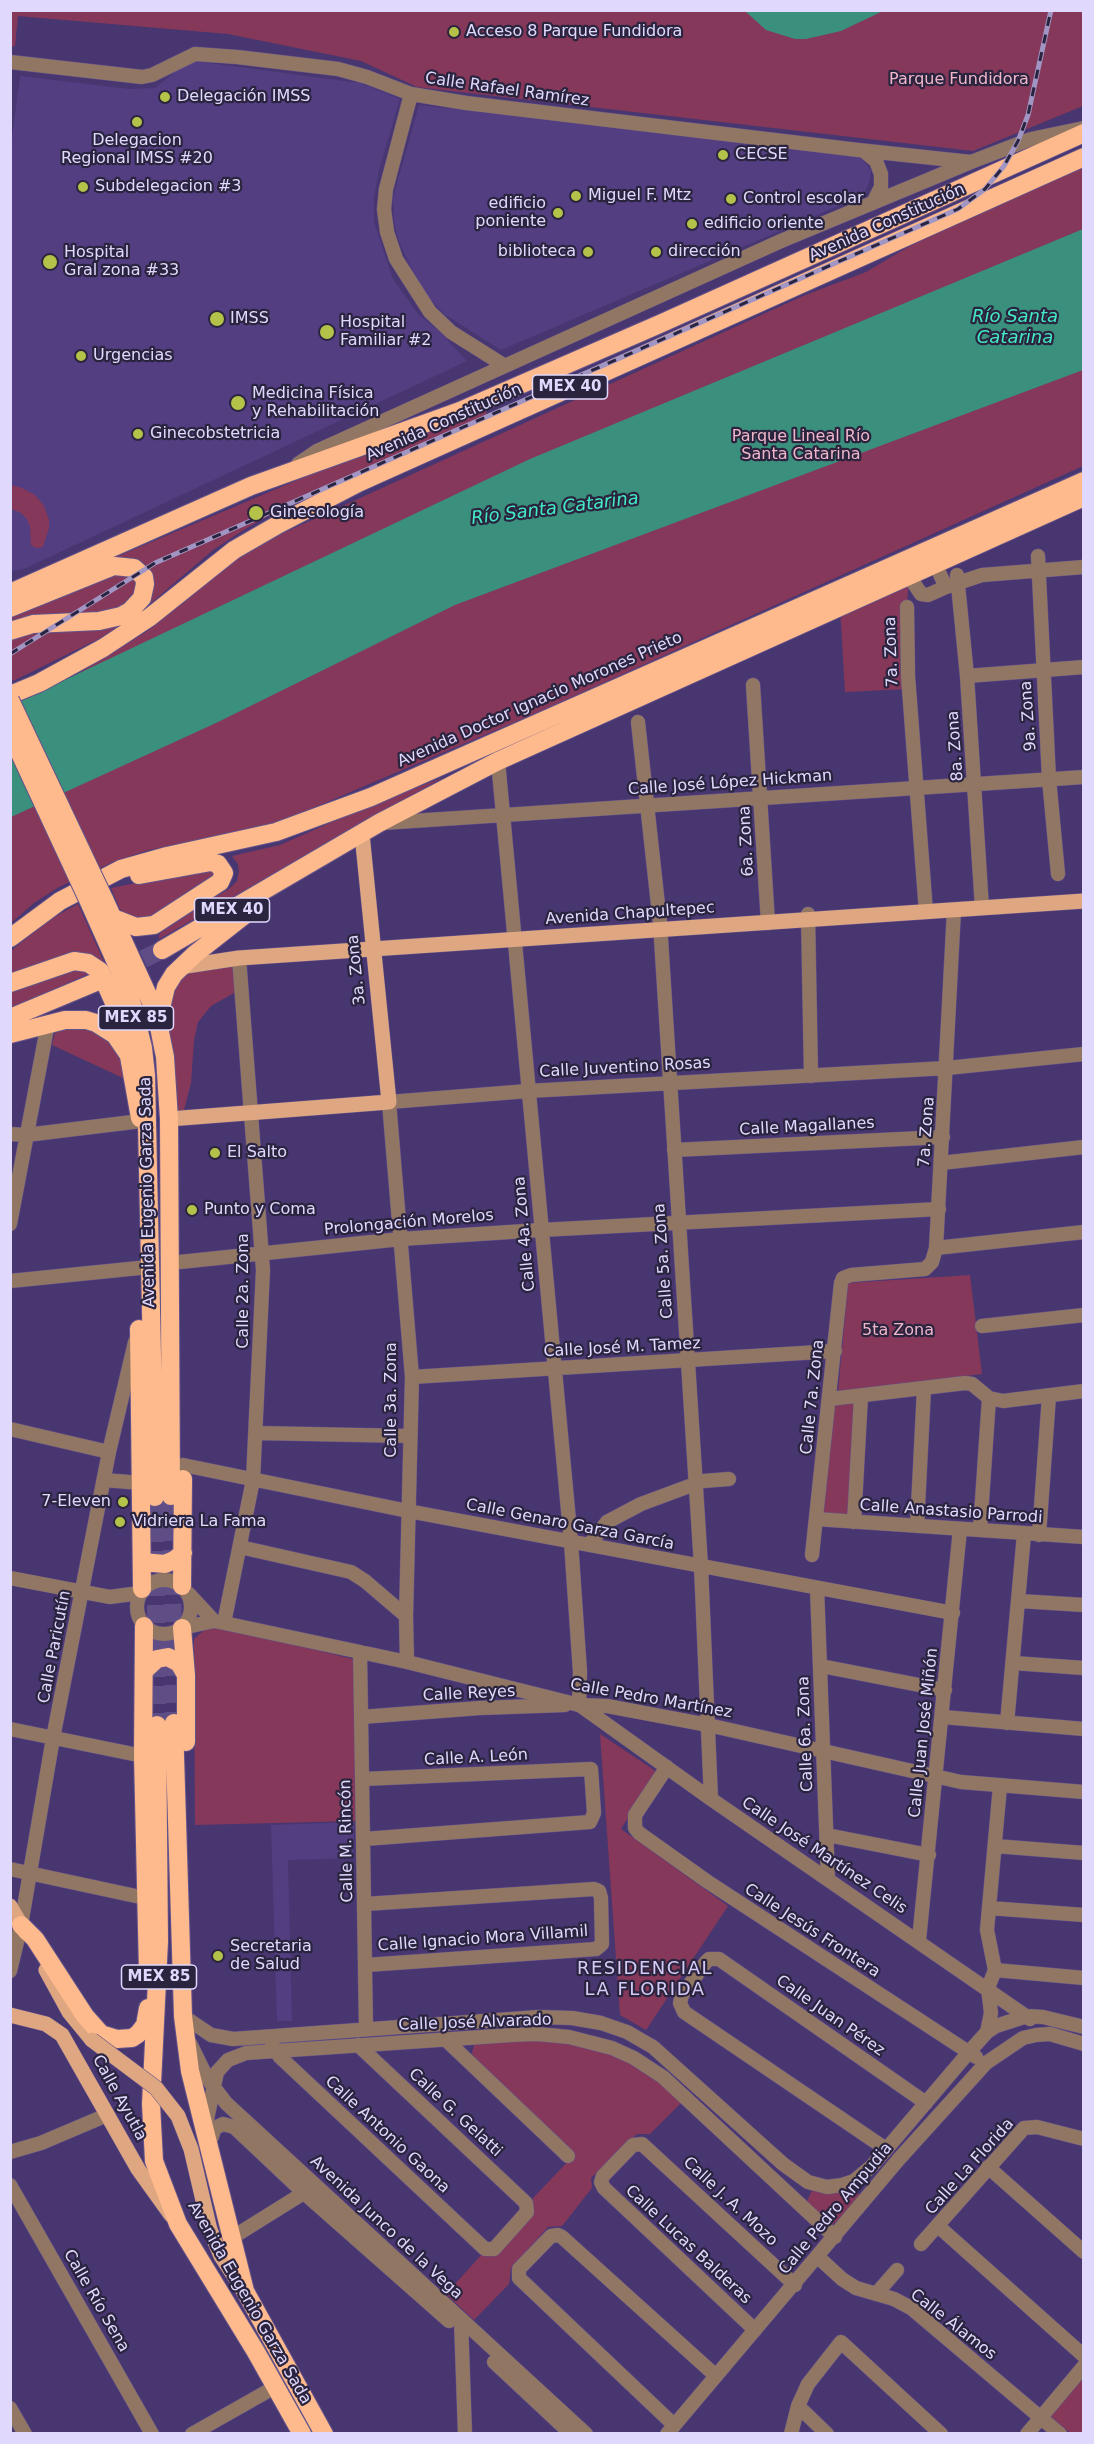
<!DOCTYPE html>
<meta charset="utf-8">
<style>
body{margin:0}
#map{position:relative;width:1094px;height:2444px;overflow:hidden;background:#483671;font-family:"DejaVu Sans",sans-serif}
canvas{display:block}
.frame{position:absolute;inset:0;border:12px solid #e0d9fd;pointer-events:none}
</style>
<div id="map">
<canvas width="1094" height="2444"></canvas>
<div class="frame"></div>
</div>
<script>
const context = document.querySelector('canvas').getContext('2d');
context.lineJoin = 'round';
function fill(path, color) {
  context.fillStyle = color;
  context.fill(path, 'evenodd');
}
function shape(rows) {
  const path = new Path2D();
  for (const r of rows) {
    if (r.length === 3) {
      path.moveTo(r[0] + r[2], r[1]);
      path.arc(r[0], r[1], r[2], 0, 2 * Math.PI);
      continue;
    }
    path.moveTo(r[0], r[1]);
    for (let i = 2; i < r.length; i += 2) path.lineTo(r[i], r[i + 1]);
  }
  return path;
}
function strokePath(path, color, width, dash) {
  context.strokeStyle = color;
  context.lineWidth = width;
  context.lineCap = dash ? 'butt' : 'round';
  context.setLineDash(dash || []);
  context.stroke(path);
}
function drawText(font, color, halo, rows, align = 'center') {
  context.font = font + ' "DejaVu Sans",sans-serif';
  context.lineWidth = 4.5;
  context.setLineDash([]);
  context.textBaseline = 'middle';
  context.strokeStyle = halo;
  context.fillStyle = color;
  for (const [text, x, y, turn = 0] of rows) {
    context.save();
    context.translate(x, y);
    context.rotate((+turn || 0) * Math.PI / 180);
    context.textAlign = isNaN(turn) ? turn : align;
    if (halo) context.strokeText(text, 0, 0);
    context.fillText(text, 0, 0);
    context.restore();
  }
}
fill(shape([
 [194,61,360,83,400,99,379,170,374,198,374,222,393,279,418,314,441,333,467,361,26,568,11,572,10,152,20,76,130,89,155,88,179,69],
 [419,105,861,158,871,170,870,180,864,195,501,350,444,314,426,294,412,270,399,242,394,222,393,197],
 [354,1822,353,1858,288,1860,292,2021,277,2021,271,1825]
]), '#523e81');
fill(shape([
 [10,11,1083,11,1083,106,973,151,417,87,361,61,228,34,18,16,15,46,11,47],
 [1083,167,1083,466,541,711,273,825,149,850,115,861,59,887,34,903,11,923,11,710,53,689,146,632,235,560,268,540,803,296,866,272,915,243],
 [483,405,490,420,371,472,297,500,247,528,213,550,151,603,153,584,116,557,314,473],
 [11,485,22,488,35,495,44,506,49,520,49,528,43,547,36,548,31,545,30,527,27,519,21,513,11,509],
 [124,571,138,580,137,594,119,611,11,623,10,614],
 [909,576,907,607,909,689,845,692,840,607],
 [123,627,13,681,11,677,11,639,24,632],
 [444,777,159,939,159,935,165,927,229,889,237,881,239,871,238,864,232,856,280,845,359,810],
 [213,868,217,876,152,918,140,919,128,916,120,909,111,888],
 [78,904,104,962,88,955,11,978,11,951,47,921],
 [239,958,241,989,211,1006,198,1022,194,1040,191,1083,182,1118,169,1119,163,997,180,967],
 [82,968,90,973,11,1009,11,991],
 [69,1025,106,1032,122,1062,123,1078,52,1045,55,1033,60,1028],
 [970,1275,982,1374,838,1392,848,1283],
 [861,1396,854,1522,816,1519,830,1399],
 [210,1625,357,1660,357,1821,195,1825,194,1639],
 [600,1734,657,1772,621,1829,728,1906,646,2030,620,2015],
 [507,2039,563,2042,614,2055,640,2068,684,2100,650,2134,637,2134,591,2178,592,2188,562,2226,548,2227,511,2268,509,2284,474,2320,446,2294,483,2253,532,2210,533,2198,575,2154,473,2058,472,2053,474,2045,484,2041],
 [814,2187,853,2188,862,2198,832,2225,806,2203],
 [1083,2367,1083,2433,1071,2433,1065,2429,1049,2424,1046,2418]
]), '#853859');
fill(shape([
 [745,11,883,11,841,31,806,39,795,39,766,30],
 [1083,229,1083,370,455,605,216,723,11,817,10,706,530,459]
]), '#3a907c');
strokePath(shape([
 [119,971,162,950],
 [171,1496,174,1723],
 [155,1497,157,1725]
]), '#5f4e86', 18, [18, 9]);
const minor = shape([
 [10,62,142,77,152,75,195,54,237,57,338,69,367,77,411,94,466,103,858,150,971,162],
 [411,94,386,189,384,209,387,232,396,259,430,312,451,332,505,366],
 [864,151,876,161,881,174,881,187,873,203],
 [298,464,317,451,781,241,971,162,1031,139,1084,128],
 [1038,556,1049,779,1058,874],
 [957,575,967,676,982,908],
 [909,576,921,594,928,595,946,587,935,564],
 [946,587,982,575,1084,567],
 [907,607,908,676,926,912],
 [967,676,1084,667],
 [753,685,768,923],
 [638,722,660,923,701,1566,711,1799],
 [498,761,571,1542,580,1672,579,1705],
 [382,823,1084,777],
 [808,914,811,1076],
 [10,1134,26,1135,141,1121],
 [674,1150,943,1137],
 [941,1163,1084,1147],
 [10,1224,48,1023],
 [936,1248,1084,1232],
 [170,1263,401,1239,541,1230,939,1209],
 [10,1281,149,1267],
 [982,1326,1084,1315],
 [412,1377,835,1351],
 [830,1399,965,1383,972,1384,989,1398,1003,1401,1084,1391],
 [10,1429,109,1452],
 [256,1433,409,1436],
 [183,1465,408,1511,953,1613],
 [104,1480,141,1483],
 [816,1519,1084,1537],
 [854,1522,861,1396],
 [917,1526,924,1389],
 [980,1530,989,1398],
 [1039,1535,1049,1396],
 [589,1545,607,1522,641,1504,703,1481,729,1479],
 [240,1547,351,1572,365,1581,406,1616],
 [812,1555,841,1283,843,1278,851,1275,925,1269,932,1262,936,1248,954,910],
 [10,1578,110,1597,140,1593],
 [164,1607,27],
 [817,1588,828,1879],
 [189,1594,214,1621],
 [1019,1601,1084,1605],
 [224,1623,253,1480,263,1270,239,958],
 [182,1628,214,1621,224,1623,407,1662,579,1705,607,1706,708,1725,961,1782,1084,1792],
 [360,1652,366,2029],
 [407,1662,406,1616,412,1377,389,1102,528,1091,947,1068,1084,1054],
 [1013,1663,1084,1668],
 [821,1666,945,1690],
 [581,1706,711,1799,1030,2019],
 [361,1717,480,1708,565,1705],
 [943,1717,1084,1729],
 [1007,1723,1024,1534],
 [10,1729,143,1756],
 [667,1767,635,1815,635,1828,639,1833,708,1882,976,2057],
 [363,1779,591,1769,594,1813,590,1822,364,1839],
 [827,1835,929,1855],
 [995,1846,1084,1853],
 [10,1869,145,1898],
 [365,1904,594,1889,599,1891,601,1898,602,1944,596,1949,366,1965],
 [989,1908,1084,1915],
 [919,1940,960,1529],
 [995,1970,1084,1978],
 [10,1971,21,1925,53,1738,109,1452,135,1342],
 [183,2016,211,2035,233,2039,539,2017,572,2018,601,2023,627,2032,653,2047,783,2164,808,2182,827,2187,842,2185,854,2181,872,2166,969,2052,987,2032,996,2026,1027,2016,1043,2017,1084,2027],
 [987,2032,991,2013,988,1988,995,1970,987,1930,1000,1786],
 [445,2039,568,2156],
 [190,2043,207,2078,226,2103,586,2434],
 [272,2045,280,2057,485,2249,494,2249,527,2212,526,2203,358,2045],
 [206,2124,217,2072,228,2060,246,2053,512,2035,537,2034,569,2037,612,2048,634,2058,663,2077,835,2237],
 [209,2144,215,2128,223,2124,234,2127,304,2193,449,2321],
 [886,2149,684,2012,680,2003,682,1995,706,1962,709,1959,719,1959,926,2103],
 [10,2152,41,2143,107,2115],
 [988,2167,1084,2252],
 [10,2185,152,2434],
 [938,2226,1084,2356],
 [233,2237,310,2189],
 [921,2244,1024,2128,1037,2127,1084,2139],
 [818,2257,842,2279,856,2288,894,2299,911,2308,1060,2434],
 [876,2294,897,2270],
 [461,2320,465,2434],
 [755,2330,604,2188,601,2182,603,2176,633,2145,642,2144,795,2285],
 [494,2362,571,2434],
 [798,2406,827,2434],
 [10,2408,25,2434],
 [674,2425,519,2278,519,2269,551,2236,558,2235,562,2237,716,2376],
 [192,2434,275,2387],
 [667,2434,899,2159,986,2063,1023,2038,1036,2035,1050,2034,1084,2044],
 [791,2434,798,2406,808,2384,841,2342,941,2434],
 [1027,2434,1084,2366]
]);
const major = shape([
 [180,967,239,958,1084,901],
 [169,1119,389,1102,362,834],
 [10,1906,26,1933],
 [46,1970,69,2012,92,2040],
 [10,2015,46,2024,62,2035,138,2169,171,2215],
 [210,2230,221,2256,241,2286]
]);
const highway = shape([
 [10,593,251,486,460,411,662,323,1084,133],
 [10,608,114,566,134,568,144,577,145,584,142,598,130,611,121,616,99,621,33,624,10,631],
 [10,695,39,683,103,648,150,617,234,550,279,524,358,483,1084,157],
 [104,899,151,1002,158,1022,165,1057,169,1119,171,1496],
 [90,904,119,969,133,1007,143,1048,146,1075,155,1497],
 [113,918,136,927,154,925,220,882,224,873,218,864,211,862,139,875],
 [10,938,60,901,121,869,167,856,276,832,371,797,1084,481],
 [162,950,379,823,498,761,1084,497],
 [10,983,74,961,88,963,100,971,123,1023,140,1118],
 [10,1018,96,982],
 [158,1021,166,987,174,974,195,954,255,907],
 [10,1034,65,1020,86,1020,96,1023,115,1035,128,1054],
 [139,1329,142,1589],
 [142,1562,165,1564,174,1560,183,1553],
 [182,1586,183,1479],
 [144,1626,143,1756,148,1972],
 [182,1628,186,1675,186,1742],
 [144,1671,157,1659,168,1657,179,1663,186,1675],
 [174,1723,183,2016,190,2071,245,2291,324,2434],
 [157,1725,159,1941,151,2104,154,2161,178,2224,256,2352,302,2434],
 [21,1925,35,1939,85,2016,101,2034,117,2039,132,2038,138,2034,145,2025,148,2008]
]);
strokePath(minor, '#63538a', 15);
strokePath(major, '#63538a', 16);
strokePath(highway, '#63538a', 20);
strokePath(minor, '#927664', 14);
strokePath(major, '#dfa781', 15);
strokePath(highway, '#feba8c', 18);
const rail = shape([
 [10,654,155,563,958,209,985,189,1004,166,1018,141,1028,115,1051,10]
]);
strokePath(rail, '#a196c3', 5);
strokePath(rail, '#2b243f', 3, [9]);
const majorBridge = shape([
 [92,2040,156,2088,178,2116,191,2149,210,2230]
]);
const highwayBridge = shape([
 [10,700,104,899],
 [10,732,90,904]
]);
strokePath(majorBridge, '#63538a', 16, []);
strokePath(highwayBridge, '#63538a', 20, []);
strokePath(majorBridge, '#dfa781', 15);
strokePath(highwayBridge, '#feba8c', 18);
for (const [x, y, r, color] of [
 [454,32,6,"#b4c24a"],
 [165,97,6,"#b4c24a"],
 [137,122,6,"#b4c24a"],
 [723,155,6,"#b4c24a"],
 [83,187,6,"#b4c24a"],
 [576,196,6,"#b4c24a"],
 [731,199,6,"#b4c24a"],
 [558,213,6,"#b4c24a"],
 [692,224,6,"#b4c24a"],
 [588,252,6,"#b4c24a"],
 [656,252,6,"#b4c24a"],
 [50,262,8,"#b4c24a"],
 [217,319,8,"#b4c24a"],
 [327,332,8,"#b4c24a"],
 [81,356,6,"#b4c24a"],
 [238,403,8,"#b4c24a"],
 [138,434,6,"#b4c24a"],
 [256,513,8,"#b4c24a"],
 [215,1153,6,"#b4c24a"],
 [192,1210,6,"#b4c24a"],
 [123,1502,6,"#b4c24a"],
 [120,1522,6,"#b4c24a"],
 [218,1956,6,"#b4c24a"]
]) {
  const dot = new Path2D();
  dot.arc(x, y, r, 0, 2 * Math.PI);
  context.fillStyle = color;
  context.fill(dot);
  strokePath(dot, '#2b243f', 2);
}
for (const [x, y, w] of [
 [570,387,75],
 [232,910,75],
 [136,1018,75],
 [159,1977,75]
]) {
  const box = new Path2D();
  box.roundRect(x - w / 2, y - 12, w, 24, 4.5);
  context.fillStyle = '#2b243f';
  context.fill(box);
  strokePath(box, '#e0d9fd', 1.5);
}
drawText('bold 15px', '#e0d9fd', null, [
 ["MEX 40",570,387],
 ["MEX 40",232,910],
 ["MEX 85",136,1018],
 ["MEX 85",159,1977]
]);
drawText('16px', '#e0d9fd', '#2b243f', [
 ["Acceso 8 Parque Fundidora",466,32],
 ["Delegación IMSS",177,97],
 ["Delegacion",137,141,"center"],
 ["Regional IMSS #20",137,159,"center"],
 ["CECSE",735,155],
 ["Subdelegacion #3",95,187],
 ["Miguel F. Mtz",588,196],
 ["Control escolar",743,199],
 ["edificio",546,204,"right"],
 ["poniente",546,222,"right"],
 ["edificio oriente",704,224],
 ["biblioteca",576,252,"right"],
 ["dirección",668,252],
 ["Hospital",64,253],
 ["Gral zona #33",64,271],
 ["IMSS",230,319],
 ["Hospital",340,323],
 ["Familiar #2",340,341],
 ["Urgencias",93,356],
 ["Medicina Física",252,394],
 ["y Rehabilitación",252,412],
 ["Ginecobstetricia",150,434],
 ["Ginecología",270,513],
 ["El Salto",227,1153],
 ["Punto y Coma",204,1210],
 ["7-Eleven",111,1502,"right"],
 ["Vidriera La Fama",132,1522],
 ["Secretaria",230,1947],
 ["de Salud",230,1965]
], 'left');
drawText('16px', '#efb6ca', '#2b243f', [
 ["Parque Fundidora",959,80],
 ["Parque Lineal Río",801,437],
 ["Santa Catarina",801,455],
 ["5ta Zona",898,1331]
]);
drawText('16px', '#e0d9fd', '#2b243f', [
 ["Calle Rafael Ramírez",507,90,8],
 ["Avenida Constitución",887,223,-24],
 ["Avenida Constitución",444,423,-24],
 ["7a. Zona",892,652,-92],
 ["Avenida Doctor Ignacio Morones Prieto",540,700,-24],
 ["9a. Zona",1029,716,-94],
 ["8a. Zona",956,746,-94],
 ["Calle José López Hickman",730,783,-4],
 ["6a. Zona",747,841,-93],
 ["Avenida Chapultepec",630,914,-4],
 ["3a. Zona",357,970,-96],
 ["Calle Juventino Rosas",625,1068,-3],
 ["Calle Magallanes",807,1127,-3],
 ["7a. Zona",927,1132,-86],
 ["Avenida Eugenio Garza Sada",148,1192,-91],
 ["Prolongación Morelos",409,1223,-5],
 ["Calle 4a. Zona",525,1234,-95],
 ["Calle 5a. Zona",664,1261,-94],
 ["Calle 2a. Zona",244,1291,-90],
 ["Calle José M. Tamez",622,1348,-3],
 ["Calle 7a. Zona",813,1397,-84],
 ["Calle 3a. Zona",392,1400,-90],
 ["Calle Anastasio Parrodi",951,1512,4],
 ["Calle Genaro Garza García",570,1525,11],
 ["Calle Paricutín",55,1647,-79],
 ["Calle Reyes",469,1694,-3],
 ["Calle Pedro Martínez",651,1699,10],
 ["Calle Juan José Miñón",924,1733,-84],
 ["Calle 6a. Zona",806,1734,-92],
 ["Calle A. León",476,1758,-3],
 ["Calle M. Rincón",347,1841,-91],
 ["Calle José Martínez Celis",824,1856,34],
 ["Calle Jesús Frontera",812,1931,33],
 ["Calle Ignacio Mora Villamil",483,1939,-4],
 ["Calle Juan Pérez",830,2016,35],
 ["Calle José Alvarado",475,2023,-2],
 ["Calle Ayutla",119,2098,61],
 ["Calle G. Gelatti",455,2113,43],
 ["Calle Antonio Gaona",387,2135,43],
 ["Calle La Florida",970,2167,-48],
 ["Calle J. A. Mozo",730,2202,43],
 ["Calle Pedro Ampudia",836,2209,-50],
 ["Avenida Junco de la Vega",386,2228,43],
 ["Calle Lucas Balderas",688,2245,43],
 ["Calle Río Sena",96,2301,60],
 ["Avenida Eugenio Garza Sada",249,2303,60],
 ["Calle Álamos",953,2325,38]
]);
drawText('italic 18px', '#44e9c7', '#2b243f', [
 ["Río Santa",1015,317],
 ["Catarina",1015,338],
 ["Río Santa Catarina",555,509,-7]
]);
context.letterSpacing = '1.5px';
drawText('18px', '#d5cbf6', '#2b243f', [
 ["RESIDENCIAL",645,1969],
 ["LA FLORIDA",645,1990]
]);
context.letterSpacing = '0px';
</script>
